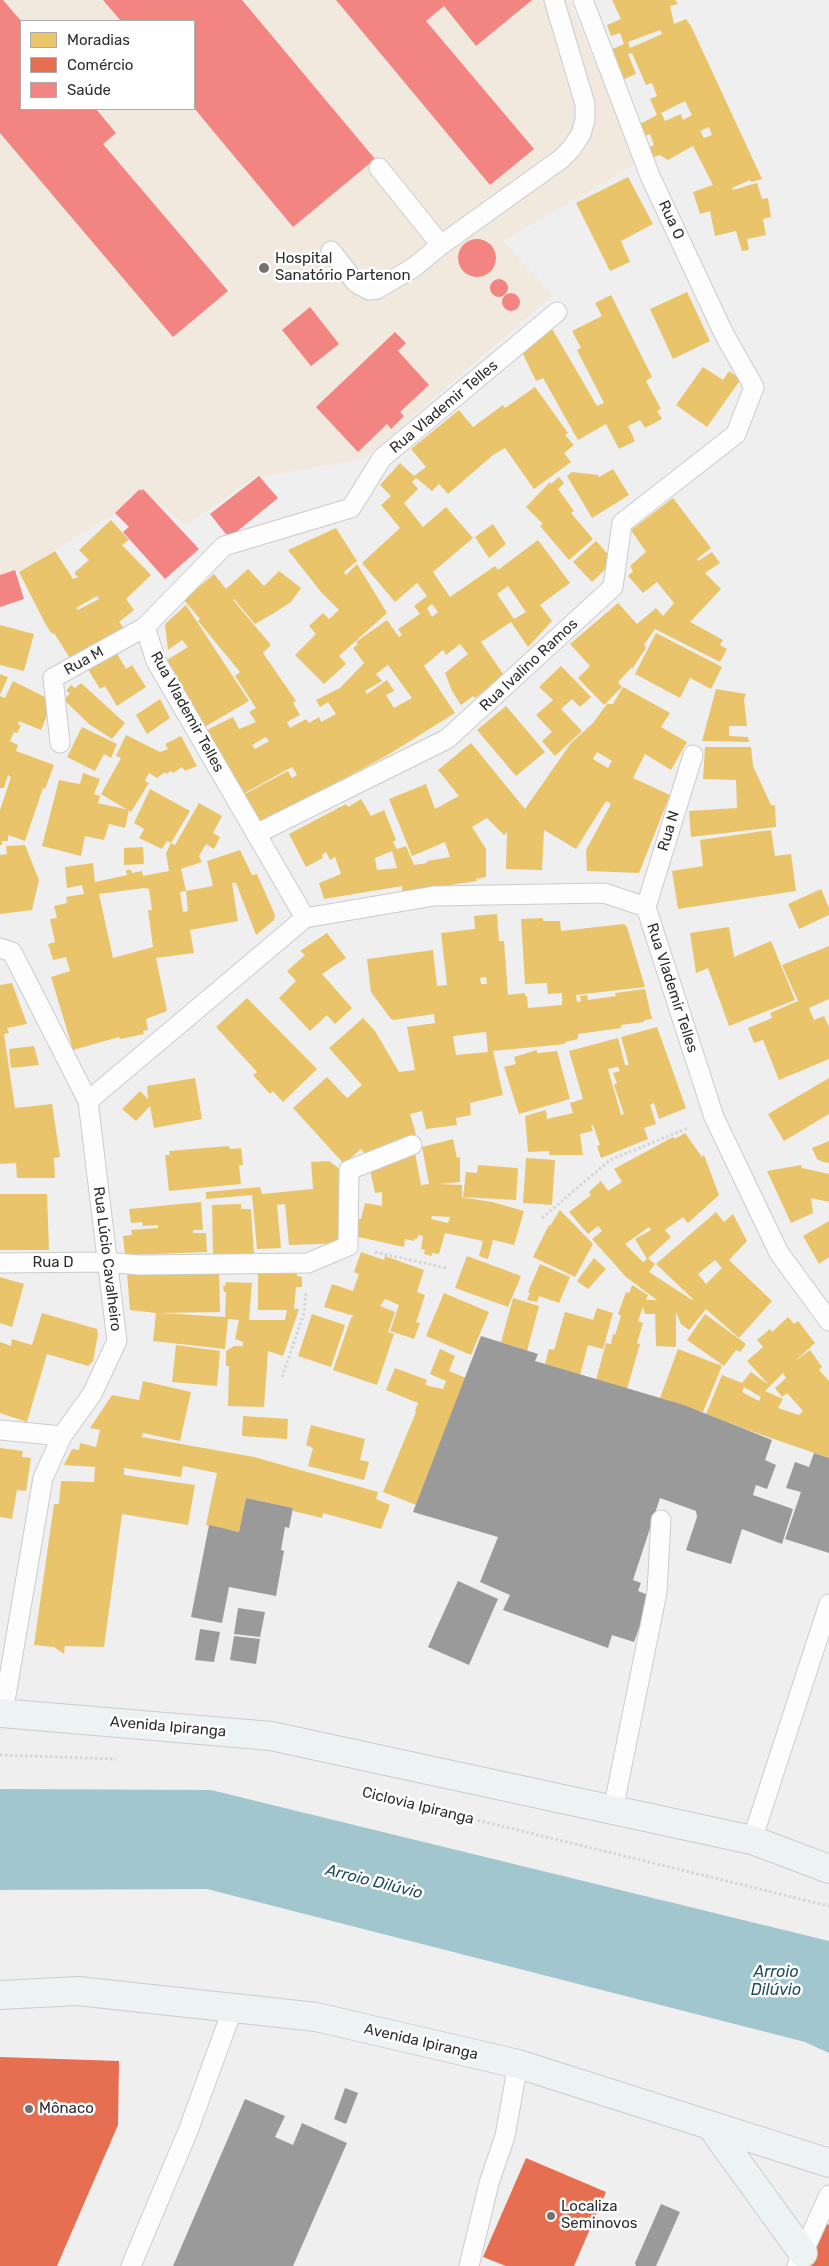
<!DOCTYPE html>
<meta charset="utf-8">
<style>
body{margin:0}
#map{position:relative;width:829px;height:2266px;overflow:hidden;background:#efeff0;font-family:Rubik,sans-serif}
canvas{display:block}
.legend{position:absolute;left:20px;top:20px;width:175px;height:90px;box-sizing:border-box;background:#fff;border:1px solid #acacac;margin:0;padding:6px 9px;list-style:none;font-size:15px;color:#2f2f30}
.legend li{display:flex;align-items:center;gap:10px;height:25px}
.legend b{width:25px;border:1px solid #acacac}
</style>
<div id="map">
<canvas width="829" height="2266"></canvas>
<ul class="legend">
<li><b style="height:14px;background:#e9c46a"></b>Moradias</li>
<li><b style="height:14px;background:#e76f51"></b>Comércio</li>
<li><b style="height:14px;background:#f28482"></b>Saúde</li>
</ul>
</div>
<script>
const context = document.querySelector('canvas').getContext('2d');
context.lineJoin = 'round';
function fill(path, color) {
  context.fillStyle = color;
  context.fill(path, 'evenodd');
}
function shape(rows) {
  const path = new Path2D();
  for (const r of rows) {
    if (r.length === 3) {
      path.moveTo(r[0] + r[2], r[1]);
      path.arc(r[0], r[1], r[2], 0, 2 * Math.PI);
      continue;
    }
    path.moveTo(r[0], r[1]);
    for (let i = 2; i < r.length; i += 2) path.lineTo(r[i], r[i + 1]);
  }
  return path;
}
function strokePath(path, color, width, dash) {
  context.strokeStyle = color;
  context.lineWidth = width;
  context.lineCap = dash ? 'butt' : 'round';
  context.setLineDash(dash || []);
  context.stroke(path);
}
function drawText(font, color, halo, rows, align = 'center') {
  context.font = font + ' Rubik,sans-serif';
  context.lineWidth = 5;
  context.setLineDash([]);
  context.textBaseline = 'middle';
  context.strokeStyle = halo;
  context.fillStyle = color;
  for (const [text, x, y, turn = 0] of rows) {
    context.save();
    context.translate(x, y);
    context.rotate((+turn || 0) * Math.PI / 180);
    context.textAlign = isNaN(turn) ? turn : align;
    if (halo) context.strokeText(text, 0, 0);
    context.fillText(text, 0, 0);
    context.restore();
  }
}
fill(shape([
 [0,0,568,0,638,163,503,241,553,295,363,459,254,478,186,525,147,494,20,571,0,576],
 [21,21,194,21,194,109,21,109]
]), '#f1e8de');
fill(shape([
 [0,1789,211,1790,829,1941,829,2053,805,2042,207,1889,0,1890]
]), '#a1c6cd');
fill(shape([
 [612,0,675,0,678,4,670,6,674,24,686,19,691,26,762,179,751,182,750,180,732,188,733,190,757,183,762,199,768,198,771,217,763,219,766,235,747,239,749,250,742,251,736,231,715,236,710,211,700,214,693,192,713,185,693,146,668,160,660,155,651,158,646,148,654,145,650,134,645,136,640,124,657,115,650,99,657,96,652,83,646,85,632,53,628,54,636,74,622,80,610,50,624,44,620,33,611,36,607,25,621,19],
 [660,30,662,34,630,48,628,42],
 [685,101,692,115,683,120,681,114,665,121,661,113],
 [709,127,712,135,704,138,700,131],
 [628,177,653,224,621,241,630,262,610,271,576,203],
 [687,292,710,341,673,359,650,309],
 [611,295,652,377,646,381,661,409,657,411,662,419,645,428,640,420,628,426,635,441,619,449,606,424,578,440,543,378,536,381,520,348,551,327,597,406,604,403,577,350,581,348,572,331,602,316,595,303],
 [703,367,723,380,729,371,741,379,707,427,676,405],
 [535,387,568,433,565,435,574,445,564,453,571,462,534,489,505,448,493,455,448,494,439,484,432,491,416,478,412,482,418,489,404,503,423,527,446,507,473,538,433,572,450,597,495,566,498,570,538,540,570,583,540,605,552,621,528,647,511,622,481,642,504,675,475,698,473,696,461,705,452,691,445,673,468,654,460,644,446,655,443,650,424,666,455,713,386,756,262,823,243,795,288,771,292,778,297,775,292,767,321,751,243,794,203,732,233,717,239,729,256,722,249,712,256,708,235,676,240,672,198,621,200,619,184,600,214,574,226,589,248,569,264,586,279,571,301,588,291,602,274,613,255,624,234,599,233,600,271,645,263,653,296,701,293,703,300,715,287,722,290,728,306,719,309,723,319,717,321,722,336,714,328,702,320,707,316,700,340,688,364,663,353,648,358,644,356,642,387,620,399,637,402,635,398,629,420,614,414,606,427,596,417,583,395,602,362,563,400,528,381,505,391,496,380,485,400,463,414,476,426,467,411,449,459,410,473,427,503,405,505,408],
 [508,586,526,612,514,619,497,594],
 [432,604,438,612,432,617,427,608],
 [388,665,412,698,394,708,386,695,394,691,387,680,367,694,365,691,382,681,376,674],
 [266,737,269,741,255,749,252,745],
 [613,469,629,495,592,518,567,476,572,472,598,475,599,477],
 [559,477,564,483,558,489,574,511,571,513,593,539,569,560,540,526,543,524,526,507,550,482,551,484],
 [673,498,711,548,697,559,698,561,712,552,720,563,705,573,721,589,690,622,723,640,720,645,727,649,720,662,655,629,644,645,646,648,632,669,632,667,618,682,622,687,604,705,578,678,590,666,570,644,618,603,637,624,656,608,663,616,674,603,657,582,643,593,628,576,633,571,630,566,646,552,631,530],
 [111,520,129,540,122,545,151,575,126,599,134,610,119,622,127,632,73,663,54,633,52,634,46,625,19,572,55,551,73,579,78,577,74,573,89,560,79,550],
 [97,596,99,599,78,610,76,608],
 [493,524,506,544,489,558,475,537],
 [336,528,357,561,344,572,346,575,357,564,387,613,339,656,346,664,324,684,295,655,316,634,309,626,323,613,329,619,339,610,321,592,288,550],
 [596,541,614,561,592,582,573,562],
 [186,605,249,701,201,729,167,660,188,647,182,640,168,650,165,624],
 [0,625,34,634,24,671,0,665],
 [656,633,722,667,711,689,690,678,680,698,635,674],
 [115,650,126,669,132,665,146,687,117,706,105,686,100,689,86,666],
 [561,666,591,697,580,707,572,699,561,709,582,731,555,756,542,741,552,732,536,715,553,700,539,687],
 [0,674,8,677,0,695],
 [13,681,53,701,41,730,19,721,18,724,21,726,17,733,14,732,10,741,18,745,16,751,54,765,45,789,43,788,25,841,8,835,8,841,2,841,2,845,0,845,0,810,11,777,8,775,4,788,0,788,0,696,5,698],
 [81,683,125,723,112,739,89,724,64,700,70,693,66,691,71,685,75,688],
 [623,687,670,713,661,727,687,742,671,770,645,754,633,778,670,795,639,873,587,871,586,850,611,804,606,801,576,849,544,830,542,870,506,869,507,832,504,835,487,818,472,827,486,849,486,877,476,879,477,881,402,892,402,886,324,899,319,883,341,874,335,857,330,860,326,852,322,855,323,858,306,867,289,834,346,804,348,807,361,799,371,816,384,810,396,840,393,842,397,849,406,846,414,865,427,863,427,861,450,857,445,842,412,856,389,799,426,784,435,809,459,796,438,770,471,743,525,809,571,743,593,723,607,704,613,704],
 [597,752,612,761,608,768,593,759],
 [392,851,397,868,377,870,375,858],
 [716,689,746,694,744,699,747,726,729,726,729,736,748,737,749,742,702,741],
 [160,699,170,718,147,734,136,715],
 [506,706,545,752,516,776,477,730],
 [82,727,117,744,111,758,104,754,95,771,67,757],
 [126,735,160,752,168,749,165,744,181,736,197,766,185,771,182,767,173,773,171,771,166,774,165,772,157,778,149,773,145,781,149,783,131,812,101,794,121,758,116,756],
 [705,747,751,747,753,766,771,805,775,805,776,827,691,837,689,811,737,808,736,780,703,779],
 [83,773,100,779,94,794,100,796,98,803,129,810,125,828,109,824,104,840,85,836,81,856,42,846,59,780,80,784],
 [150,789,190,811,171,843,167,841,162,849,139,838,144,829,134,823],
 [199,803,222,816,213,833,220,837,214,849,206,844,199,856,202,862,181,869,186,891,180,892,183,912,188,911,186,891,213,886,207,861,240,850,252,875,257,874,275,915,274,920,256,935,236,883,232,883,238,921,190,930,194,953,156,958,167,1011,146,1019,148,1030,143,1031,144,1034,120,1039,119,1037,73,1050,51,977,70,971,66,957,53,960,48,944,55,942,50,919,57,918,54,906,67,903,66,897,84,894,82,885,67,888,65,867,93,863,95,882,127,875,126,870,131,870,132,873,142,871,143,876,169,871,166,853,171,843,175,845],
 [144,888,149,889,152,910,148,910,153,947,113,958,99,894],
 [771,830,775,856,791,854,796,891,678,909,672,871,703,866,700,840],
 [25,845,39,880,32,910,0,914,0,855,7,854,6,846],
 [143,847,144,864,124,865,124,848],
 [821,889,829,908,829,915,799,929,788,904],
 [497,914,499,941,504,941,508,995,525,993,525,996,527,996,528,1008,562,1005,562,993,548,994,547,983,525,984,521,919,543,918,543,921,560,921,561,931,624,924,627,927,645,987,576,995,577,1002,581,1001,580,996,587,995,588,1000,616,996,615,993,645,989,652,1019,644,1020,644,1022,621,1025,621,1028,578,1034,578,1039,565,1042,565,1044,493,1051,503,1095,470,1103,471,1115,456,1118,457,1125,426,1129,422,1111,410,1114,416,1134,368,1157,361,1149,344,1164,293,1108,327,1077,347,1098,362,1085,329,1048,363,1018,375,1031,399,1072,415,1070,407,1027,435,1023,434,1014,393,1020,390,1018,371,992,367,959,433,950,437,986,447,985,441,933,475,929,474,916],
 [486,977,487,984,481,984,480,978],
 [486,1032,488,1052,456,1055,453,1036],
 [729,927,734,957,771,941,795,1000,729,1026,708,968,696,973,690,933],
 [327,933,346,958,322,974,352,1008,335,1024,327,1015,310,1031,279,998,296,981,287,971,305,955,300,951],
 [829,946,829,999,809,1008,814,1020,824,1016,829,1027,829,1059,779,1080,763,1040,754,1043,748,1028,772,1018,770,1013,798,1001,782,965],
 [12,983,27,1024,7,1028,9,1033,4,1034,15,1108,52,1104,60,1157,54,1158,55,1178,17,1178,16,1163,0,1164,0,985],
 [247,998,317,1069,283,1102,273,1091,270,1094,253,1075,257,1072,216,1027],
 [657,1027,686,1108,659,1119,654,1103,650,1105,656,1124,644,1128,648,1139,601,1158,597,1146,600,1145,593,1125,591,1126,593,1131,580,1134,583,1155,549,1155,549,1151,528,1152,525,1116,546,1110,547,1119,573,1113,570,1103,583,1099,569,1051,618,1038,625,1065,629,1065,621,1037],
 [618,1067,620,1071,613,1073,617,1083,614,1085,624,1114,621,1115,608,1069],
 [34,1046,39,1065,11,1068,9,1049],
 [537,1050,537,1053,557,1051,570,1099,519,1114,504,1067,516,1064,514,1057],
 [195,1078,202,1119,154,1128,150,1106,136,1121,122,1109,140,1091,148,1099,147,1086],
 [829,1078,829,1114,784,1141,768,1114],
 [685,1133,702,1157,704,1155,719,1195,688,1223,683,1217,665,1230,671,1237,648,1258,655,1264,649,1272,692,1300,693,1299,656,1264,716,1212,724,1222,733,1214,747,1241,729,1260,772,1301,739,1338,706,1309,689,1330,681,1324,676,1312,676,1347,656,1346,655,1314,645,1314,643,1307,638,1321,643,1323,637,1343,640,1344,627,1389,600,1381,596,1380,606,1343,611,1344,613,1334,615,1335,621,1316,618,1314,626,1292,629,1293,632,1285,648,1295,646,1300,657,1300,626,1277,592,1239,602,1231,598,1226,588,1234,569,1212,591,1195,589,1192,601,1181,608,1191,622,1182,614,1169,673,1137,675,1139],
 [649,1227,651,1230,635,1239,647,1259,643,1262,625,1244],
 [715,1260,722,1268,706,1284,698,1274],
 [453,1139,457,1158,460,1157,460,1182,439,1184,462,1185,462,1197,460,1197,492,1202,524,1211,514,1245,493,1240,488,1259,479,1256,483,1241,445,1233,439,1254,432,1253,432,1256,424,1254,425,1250,421,1249,423,1236,418,1235,417,1239,414,1239,414,1241,405,1239,404,1247,354,1236,358,1219,361,1219,365,1203,382,1206,382,1192,375,1193,369,1165,415,1153,421,1185,429,1184,422,1147],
 [432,1216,450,1217,448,1223,431,1219],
 [829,1141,829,1163,823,1162,817,1159,812,1148],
 [229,1146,230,1149,241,1148,243,1165,239,1165,241,1184,169,1191,165,1155,170,1155,169,1151],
 [526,1158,555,1160,552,1205,523,1203],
 [329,1161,341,1170,344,1243,289,1245,285,1204,277,1205,281,1248,257,1249,252,1195,206,1199,206,1192,260,1187,262,1194,313,1189,311,1162],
 [478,1165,518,1168,516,1200,463,1197,466,1172,477,1173],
 [801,1165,802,1168,829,1174,829,1202,811,1198,813,1213,791,1223,767,1171],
 [0,1194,47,1194,49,1250,0,1250],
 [201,1202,203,1230,193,1230,193,1233,206,1233,207,1252,125,1255,123,1236,132,1235,131,1230,158,1228,158,1225,143,1226,142,1222,131,1223,129,1209],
 [241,1204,241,1209,251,1209,254,1254,213,1256,212,1205],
 [560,1210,593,1244,575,1277,533,1257,549,1225,550,1226],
 [829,1221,829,1257,819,1264,803,1236],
 [361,1252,384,1260,385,1256,424,1270,417,1292,425,1295,418,1317,416,1322,420,1323,414,1339,390,1331,399,1305,385,1299,380,1306,395,1312,388,1332,394,1334,377,1385,333,1370,351,1318,354,1316,324,1307,332,1284,353,1291,359,1274,354,1272],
 [467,1256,521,1276,508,1307,455,1288],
 [594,1258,606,1269,588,1289,577,1281],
 [540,1264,570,1277,559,1303,539,1296,537,1302,527,1300,530,1293,528,1292],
 [296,1267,297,1276,302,1277,302,1287,296,1287,294,1309,299,1309,283,1356,268,1351,264,1407,228,1406,229,1366,226,1366,226,1351,234,1346,243,1346,243,1342,235,1339,239,1320,228,1319,225,1349,153,1341,156,1313,130,1310,127,1273,219,1269,220,1312,160,1313,225,1317,226,1292,224,1292,223,1286,225,1286,226,1282,252,1283,249,1320,285,1320,287,1310,258,1310,258,1269],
 [0,1277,24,1284,12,1327,0,1323],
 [444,1293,489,1312,471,1355,426,1336],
 [513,1298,539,1306,527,1351,501,1342],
 [597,1308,613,1313,603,1349,588,1345,580,1375,545,1364,549,1349,554,1350,565,1312,593,1320],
 [42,1313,97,1329,98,1334,93,1361,88,1366,47,1354,27,1422,0,1413,0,1342,11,1346,12,1339,32,1345],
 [312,1314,345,1325,331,1367,298,1356],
 [705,1314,746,1344,740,1352,736,1350,724,1366,687,1340],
 [788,1317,794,1324,798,1321,815,1343,794,1362,810,1350,822,1367,819,1370,829,1381,829,1458,745,1429,706,1414,722,1375,742,1383,751,1372,769,1385,747,1361,763,1347,757,1340,770,1329,772,1332],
 [783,1373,786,1378,775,1388,782,1397,787,1393,803,1411,799,1415,778,1408,783,1399,765,1391],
 [744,1387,761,1397,759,1401,742,1392],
 [176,1345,220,1351,217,1386,172,1382],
 [440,1349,455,1356,449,1371,466,1378,416,1505,383,1492,416,1412,415,1411,418,1403,386,1390,395,1368,427,1380,425,1385,443,1389,446,1381,430,1374],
 [678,1349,722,1366,703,1412,660,1398],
 [143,1381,191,1392,180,1441,143,1433,142,1437,254,1457,378,1492,376,1499,390,1505,381,1529,323,1513,322,1518,293,1511,293,1508,246,1498,239,1532,206,1525,217,1473,183,1466,181,1477,124,1468,124,1475,195,1485,188,1525,122,1514,104,1647,65,1646,64,1654,54,1647,34,1645,54,1504,59,1504,61,1481,94,1482,95,1467,64,1465,72,1449,79,1450,80,1443,96,1447,100,1430,90,1428,112,1395,139,1400],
 [243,1416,288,1419,287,1439,242,1436],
 [311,1425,365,1439,360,1460,369,1462,364,1480,308,1466,313,1448,306,1445],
 [0,1448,23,1451,22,1457,31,1458,26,1491,17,1490,12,1519,0,1517]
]), '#e9c46a');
fill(shape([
 [0,2057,119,2061,118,2125,57,2266,0,2266],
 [526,2158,606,2192,574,2266,506,2266,483,2257],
 [825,2223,829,2225,829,2266,808,2266]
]), '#e76f51');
fill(shape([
 [0,0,3,0,21,21,21,109,96,109,116,133,103,144,228,291,173,337,0,133],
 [103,0,242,0,375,159,293,227,194,108,194,21,121,21],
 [336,0,532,0,476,46,444,6,426,21,534,149,490,185],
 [477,258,19],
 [499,288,9],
 [511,302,9],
 [310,307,339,344,311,366,282,330],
 [395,332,406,343,398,351,429,385,400,412,404,416,391,429,387,424,358,452,316,407],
 [259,476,278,498,229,538,210,514],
 [140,489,141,491,143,489,199,549,165,579,123,532,129,527,115,513],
 [15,570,24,599,0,607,0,575]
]), '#f28482');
fill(shape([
 [481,1336,538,1354,535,1361,684,1405,772,1440,765,1460,776,1465,767,1489,756,1485,753,1495,793,1509,782,1544,742,1529,731,1564,686,1550,697,1517,696,1511,660,1498,633,1580,641,1583,638,1591,651,1596,634,1642,612,1635,608,1648,503,1610,510,1595,480,1582,498,1537,413,1512],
 [814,1453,829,1458,829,1553,785,1539,801,1492,786,1488,795,1462,809,1467],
 [246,1498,293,1508,289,1528,285,1527,281,1550,284,1551,276,1596,229,1587,222,1623,191,1617,209,1525,239,1532],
 [458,1581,498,1599,469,1665,428,1647],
 [238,1608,265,1612,260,1637,234,1634],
 [200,1629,220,1632,214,1662,195,1660],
 [234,1636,260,1639,256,1664,230,1660],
 [345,2088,358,2093,346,2124,334,2119],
 [245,2099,285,2116,275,2137,293,2145,302,2123,347,2143,293,2266,173,2266],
 [661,2204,680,2212,656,2266,636,2266,635,2263]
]), '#9a9a9a');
const service = shape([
 [379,168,441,245],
 [331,251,356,283,369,290,377,289,413,268,441,245,561,159,571,149,581,134,585,120,585,104,554,0],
 [60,743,53,678,145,627],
 [256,834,447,739,613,587,622,523,736,434,754,387,724,334,650,176,583,0],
 [646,907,714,1117,779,1253,829,1321],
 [646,907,693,755],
 [305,918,156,661,145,627,224,546,351,508,382,458,557,312],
 [0,948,12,952,88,1101,117,1341,92,1394,62,1436,43,1478,3,1713],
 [88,1101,305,918,434,896,604,893,646,907],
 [0,1263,106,1262,139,1265,308,1263,348,1246,349,1170,412,1145],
 [0,1430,62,1436],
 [613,1810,657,1592,661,1520],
 [752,1840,829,1604],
 [131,2266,188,2131,233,2008],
 [469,2266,489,2183,505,2136,518,2064],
 [797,2266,829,2195]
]);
const secondary = shape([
 [0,1713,271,1736,752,1840,829,1869],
 [0,1995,78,1991,316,2017,518,2064,829,2163],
 [711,2126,803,2253]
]);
strokePath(service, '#cbcbcc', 21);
strokePath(secondary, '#cbcbcc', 30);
strokePath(shape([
 [542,1218,610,1160,688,1128],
 [375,1252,446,1268],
 [282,1377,304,1313,306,1291],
 [0,1755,116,1759],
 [366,1793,829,1906]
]), '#d6d5d6', 3, [2.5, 2.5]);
strokePath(service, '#fdfdfd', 19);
strokePath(secondary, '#edf2f3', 28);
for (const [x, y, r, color] of [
 [264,268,6,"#727273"],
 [29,2109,5,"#727273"],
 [551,2216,5,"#727273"]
]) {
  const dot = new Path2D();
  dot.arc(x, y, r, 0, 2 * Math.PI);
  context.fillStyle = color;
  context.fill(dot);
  strokePath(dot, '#fff', 2);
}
drawText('15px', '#2f2f30', '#fff', [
 ["Rua O",671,220,65],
 ["Rua Vlademir Telles",444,407,-40],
 ["Rua M",84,661,-29],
 ["Rua Ivalino Ramos",529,665,-43],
 ["Rua Vlademir Telles",187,712,61],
 ["Rua N",669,831,-73],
 ["Rua Vlademir Telles",672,988,72],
 ["Rua Lúcio Cavalheiro",107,1259,83],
 ["Rua D",53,1263],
 ["Avenida Ipiranga",168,1727,5],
 ["Ciclovia Ipiranga",418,1806,14],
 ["Avenida Ipiranga",421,2042,13]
]);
drawText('15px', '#2f2f30', '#fff', [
 ["Hospital",275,259],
 ["Sanatório Partenon",275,276],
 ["Mônaco",39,2109],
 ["Localiza",561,2207],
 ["Seminovos",561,2224]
], 'left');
drawText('italic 16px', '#1e4d54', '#fff', [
 ["Arroio Dilúvio",374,1882,14],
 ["Arroio",776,1972],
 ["Dilúvio",776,1990]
]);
</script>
